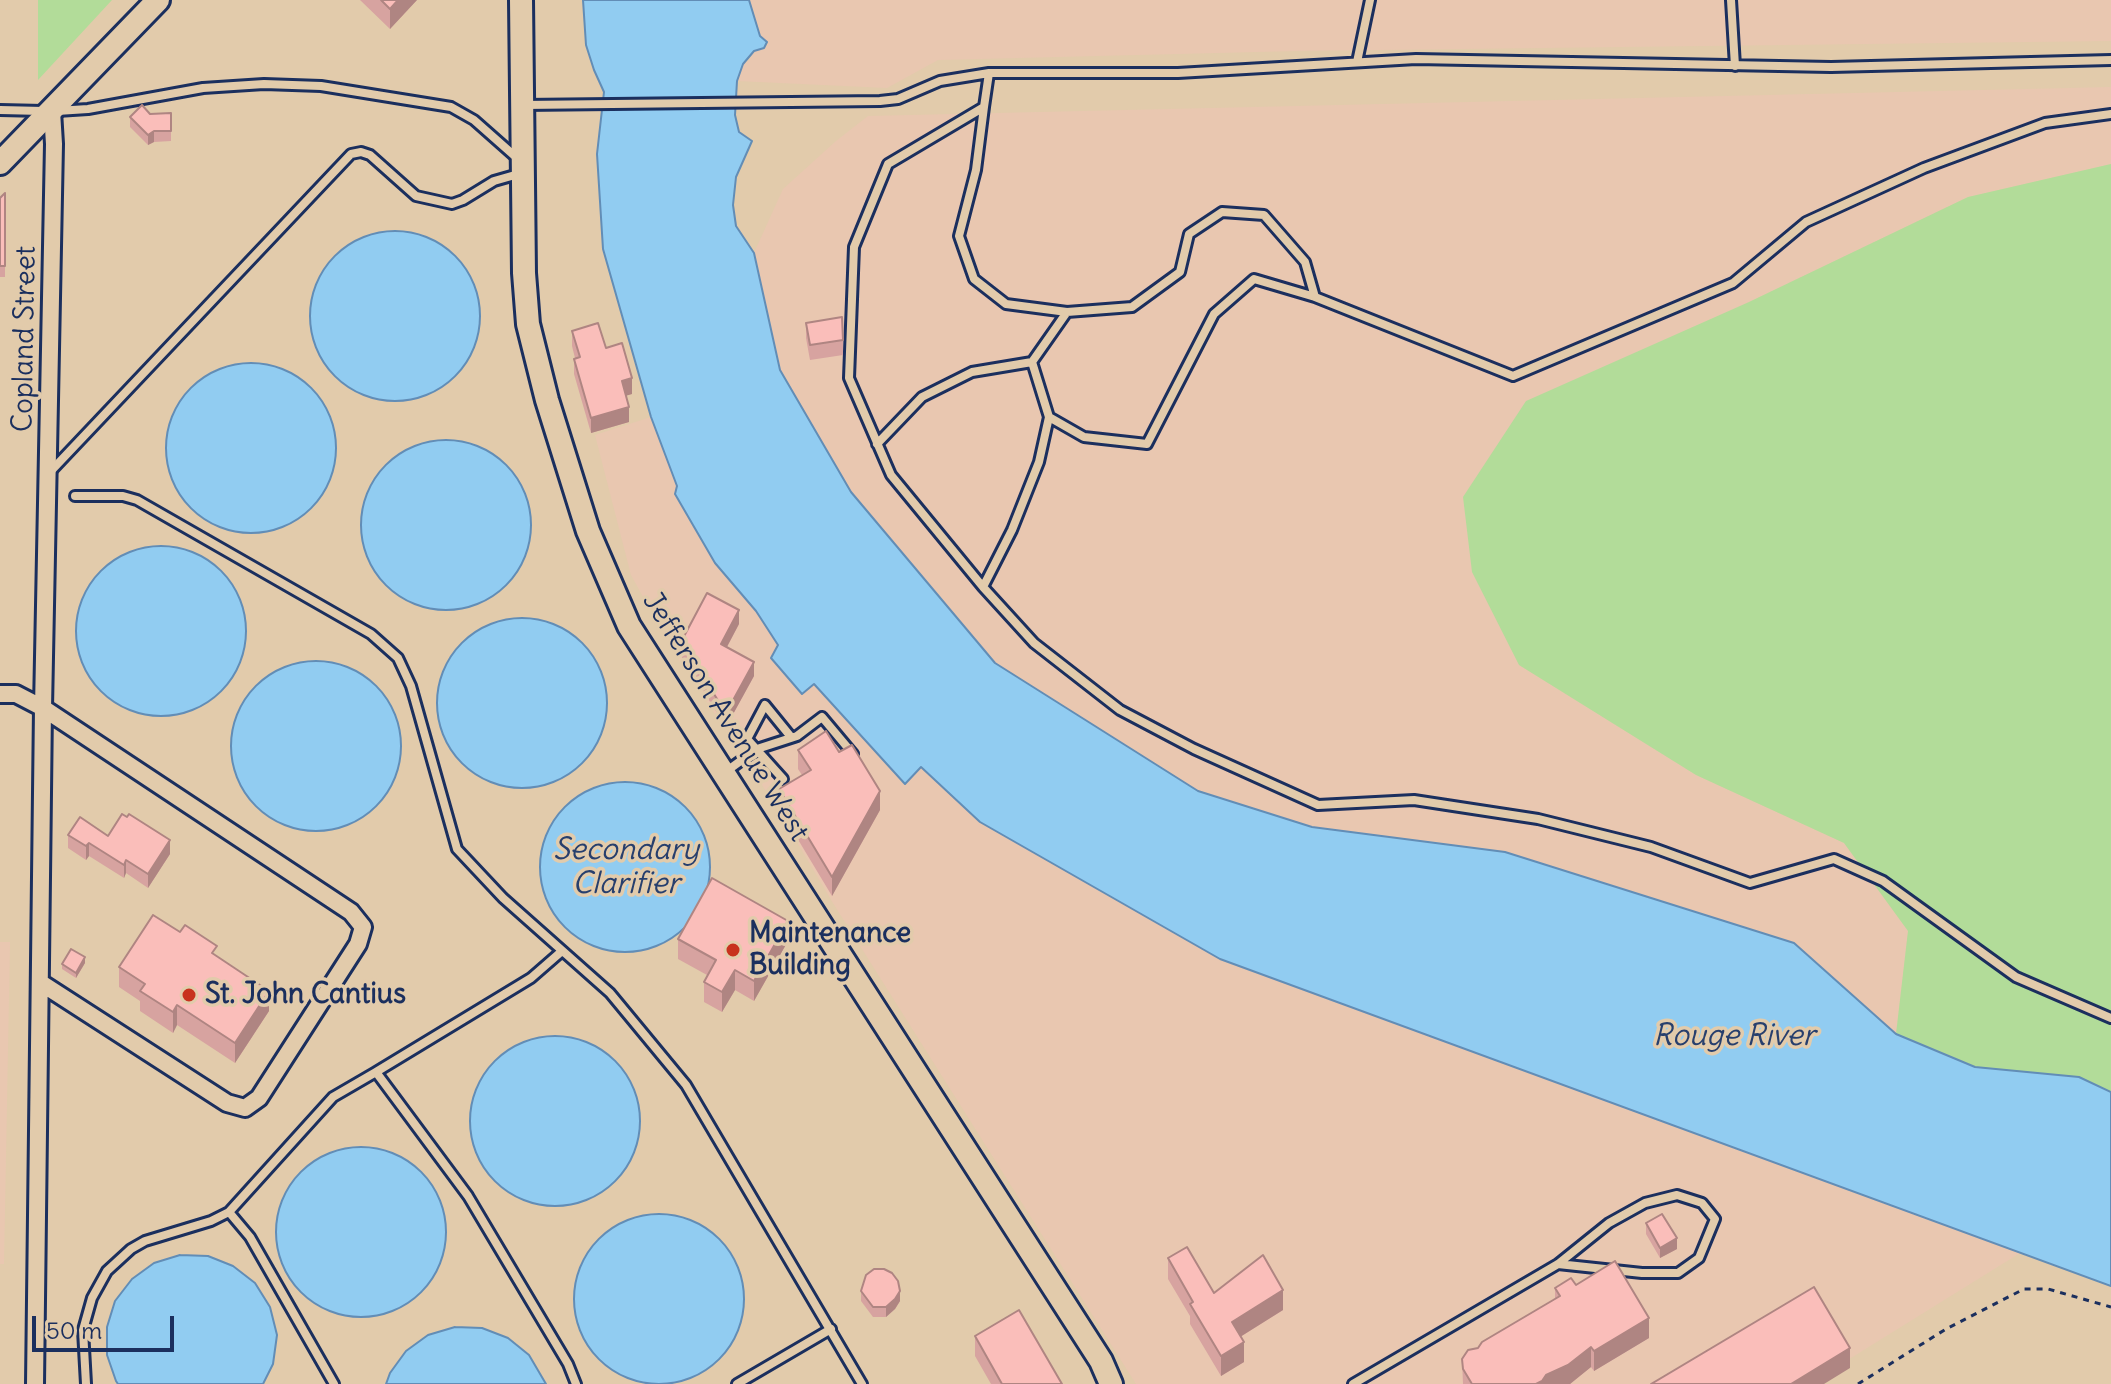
<!DOCTYPE html>
<style>
body{margin:0}
#map{position:relative;width:2111px;height:1384px;overflow:hidden;background:#e2cbab;font-family:Delius,sans-serif}
canvas{display:block}
.scale{position:absolute;left:32px;top:1316px;width:142px;height:36px;box-sizing:border-box;border:4px solid #1b2f5e;border-top:0;padding-left:10px;font-size:24px;line-height:28px;white-space:nowrap;color:#1b2f5e;-webkit-text-stroke:6px #e2cbab;paint-order:stroke}
</style>
<div id="map">
<canvas width="2111" height="1384"></canvas>
<div class="scale">50 m</div>
</div>
<script>
const context = document.querySelector('canvas').getContext('2d');
context.lineJoin = 'round';
function fill(path, color) {
  context.fillStyle = color;
  context.fill(path, 'evenodd');
}
function shape(rows) {
  const path = new Path2D();
  for (const r of rows) {
    if (r.length === 3) {
      path.moveTo(r[0] + r[2], r[1]);
      path.arc(r[0], r[1], r[2], 0, 2 * Math.PI);
      continue;
    }
    path.moveTo(r[0], r[1]);
    for (let i = 2; i < r.length; i += 2) path.lineTo(r[i], r[i + 1]);
  }
  return path;
}
function strokePath(path, color, width, dash) {
  context.strokeStyle = color;
  context.lineWidth = width;
  context.lineCap = dash ? 'butt' : 'round';
  context.setLineDash(dash || []);
  context.stroke(path);
}
function drawText(font, color, halo, rows, align = 'center') {
  context.font = font + ' Delius,sans-serif';
  context.lineWidth = 7;
  context.setLineDash([]);
  context.textBaseline = 'middle';
  context.strokeStyle = halo;
  context.fillStyle = color;
  for (const [text, x, y, turn = 0] of rows) {
    context.save();
    context.translate(x, y);
    context.rotate((+turn || 0) * Math.PI / 180);
    context.textAlign = isNaN(turn) ? turn : align;
    if (halo) context.strokeText(text, 0, 0);
    context.fillText(text, 0, 0);
    context.restore();
  }
}
fill(shape([
 [749,0,2111,0,2111,41,1297,51,938,60,887,88,737,81,743,64,749,60,754,51,764,48],
 [2111,87,2111,164,1968,197,1749,302,1519,665,1696,775,1844,843,1908,931,1896,1034,1793,943,1505,852,1312,827,1198,791,995,663,851,492,780,370,754,253,783,189,836,141,868,116],
 [651,417,677,486,675,494,715,563,756,611,778,645,771,658,803,694,813,684,904,784,920,767,980,822,1220,959,2020,1253,1809,1384,1136,1384,833,903,774,803,673,651,631,575,595,435],
 [0,942,10,942,4,1264,0,1264]
]), '#e9c7b0');
fill(shape([
 [38,0,112,0,38,80],
 [2111,164,2111,1092,2079,1077,1975,1067,1896,1034,1908,931,1844,843,1696,775,1519,665,1472,572,1463,497,1526,401,1749,302,1968,197]
]), '#b2dc99');
const water = shape([
 [583,0,749,0,760,36,767,42,764,48,754,51,743,64,737,81,735,115,739,132,752,141,736,177,733,205,736,226,754,253,780,370,851,492,995,663,1198,791,1312,827,1505,852,1794,943,1896,1034,1975,1067,2079,1077,2111,1092,2111,1286,1220,959,980,822,921,767,905,784,814,684,802,694,771,658,778,645,756,611,715,563,675,494,677,486,651,417,603,249,597,154,604,92,594,70,586,45,583,0],
 [395,316,85],
 [251,448,85],
 [446,525,85],
 [161,631,85],
 [522,703,85],
 [316,746,85],
 [625,867,85],
 [555,1121,85],
 [361,1232,85],
 [659,1299,85],
 [180,1255,208,1256,233,1266,255,1283,270,1307,277,1335,273,1364,263,1384,118,1384,116,1381,107,1355,107,1327,115,1301,132,1279,154,1263,180,1255],
 [455,1327,482,1328,508,1338,529,1355,546,1384,386,1384,390,1373,406,1351,428,1335,455,1327]
]);
fill(water, '#91ccf1');
strokePath(water, '#628db6', 2);
const lane = shape([
 [1731,0,1735,66],
 [1357,62,1370,0],
 [523,105,880,101,898,99,940,81,989,73,1178,73,1416,59,1831,67,2111,60],
 [984,107,976,170,959,236,974,279,1006,304,1067,312],
 [0,110,43,111],
 [57,111,88,109,203,88,264,84,321,86,451,107,474,120,517,158],
 [2111,114,2045,123,1924,168,1806,222,1733,283,1513,376,1315,297,1254,279,1214,314,1147,444,1084,437,1049,417,1039,462,1012,530,983,587,1034,643,1120,710,1194,749,1318,805,1414,800,1538,819,1651,847,1750,883,1834,859,1883,881,2016,977,2111,1018],
 [1049,417,1032,362,1067,312,1132,307,1180,272,1189,234,1222,212,1264,215,1305,262,1315,297],
 [877,444,922,397,972,372,1032,362],
 [50,472,351,154,361,152,370,155,416,196,452,204,463,200,494,181,522,173],
 [75,496,123,496,137,500,371,634,398,658,411,686,457,849,503,898,610,993,686,1085,862,1384],
 [983,587,891,475,849,378,854,247,888,164,984,107,989,73],
 [724,773,757,749,797,736,822,717,853,754],
 [783,779,747,739,765,705,791,737],
 [562,951,531,978,376,1072,468,1196,568,1364,576,1384],
 [229,1212,250,1237,334,1384],
 [86,1384,83,1330,92,1298,107,1271,131,1249,145,1241,211,1221,229,1212,333,1097,376,1072],
 [737,1384,831,1329],
 [1353,1384,1558,1264,1609,1223,1645,1203,1677,1195,1702,1203,1715,1219,1699,1258,1678,1273,1642,1273,1558,1264]
]);
const street = shape([
 [0,694,16,694,43,708,351,912,363,927,358,944,259,1098,245,1108,227,1103,41,983],
 [35,1384,43,708,54,144,52,111]
]);
const secondary = shape([
 [521,0,524,273,528,324,547,400,588,531,629,626,1101,1361,1111,1384],
 [0,163,158,0]
]);
strokePath(lane, '#1b2f5e', 14);
strokePath(street, '#1b2f5e', 22);
strokePath(secondary, '#1b2f5e', 28);
strokePath(shape([
 [1858,1384,1946,1329,2024,1289,2048,1289,2111,1307]
]), '#1b2f5e', 3, [6, 6]);
strokePath(lane, '#e2cbab', 8);
strokePath(street, '#e2cbab', 16);
strokePath(secondary, '#e2cbab', 22);
fill(shape([
 [360,0,417,0,390,29],
 [171,113,171,141,154,142,148,145,130,127,130,117,150,114],
 [5,193,5,277,0,277,0,198],
 [806,323,843,340,843,355,810,360,806,338],
 [572,331,606,348,632,394,626,395,629,422,591,433,574,374,574,359,575,358,572,346],
 [739,624,727,647,754,676,726,727,681,656,681,642],
 [798,750,839,752,880,810,832,896,779,808,779,789,802,775,798,769],
 [68,835,108,836,170,854,148,888,126,873,124,878,89,856,86,860,68,848],
 [678,939,788,941,754,1001,735,990,722,1012,704,1002,704,982,707,975,678,959],
 [217,956,269,1011,235,1063,177,1025,173,1033,140,1011,140,1001,119,987,119,967],
 [85,963,76,978,62,969,62,964],
 [1646,1223,1677,1249,1660,1258,1646,1234],
 [1168,1258,1214,1293,1283,1310,1240,1337,1244,1362,1221,1376,1190,1324,1190,1316,1168,1279],
 [1576,1285,1649,1338,1594,1371,1591,1367,1570,1384,1463,1384,1462,1359,1478,1348,1555,1299,1555,1288],
 [861,1291,900,1301,895,1309,886,1317,873,1317,861,1301],
 [975,1336,1062,1384,991,1384,975,1356]
]), '#d7a3a0');
fill(shape([
 [398,0,417,0,390,29,390,9],
 [154,131,154,142,148,145,148,135],
 [632,378,632,394,622,397,622,381],
 [629,407,629,422,591,433,591,418],
 [739,610,739,624,721,658,721,644],
 [754,662,754,676,726,727,726,713],
 [880,791,880,810,832,896,832,877],
 [170,840,170,854,148,888,148,874],
 [89,843,89,856,86,860,86,846],
 [126,860,126,873,124,878,124,865],
 [788,921,788,941,754,1001,754,981],
 [85,957,85,963,76,978,76,973],
 [735,970,735,990,722,1012,722,992],
 [269,991,269,1011,235,1063,235,1043],
 [177,1005,177,1025,173,1033,173,1012],
 [1677,1238,1677,1249,1660,1258,1660,1248],
 [1283,1290,1283,1310,1232,1342,1232,1322],
 [900,1291,900,1301,895,1309,886,1317,886,1307],
 [1649,1318,1649,1338,1594,1371,1594,1351],
 [1244,1342,1244,1362,1221,1376,1221,1356],
 [1591,1347,1591,1367,1570,1384,1536,1384,1546,1375],
 [1850,1348,1850,1368,1824,1384,1791,1384]
]), '#af8582');
const building = shape([
 [381,0,398,0,390,9,381,0],
 [142,105,150,114,171,113,171,131,154,131,148,135,130,117,142,105],
 [5,193,5,266,0,266,0,198,5,193],
 [842,317,843,340,810,345,806,323,842,317],
 [598,323,606,348,622,343,632,378,622,381,629,407,591,418,574,359,580,357,572,331,598,323],
 [707,593,739,610,721,644,754,662,726,713,681,642,707,593],
 [826,731,839,752,852,745,880,791,832,877,779,789,811,770,798,750,826,731],
 [122,814,127,817,129,814,170,840,148,874,126,860,124,865,89,843,86,846,68,835,80,817,108,836,122,814],
 [712,878,788,921,754,981,735,970,722,992,704,982,716,960,678,939,712,878],
 [153,915,180,932,185,925,217,946,212,953,269,991,235,1043,177,1005,173,1012,140,991,145,984,119,967,153,915],
 [71,949,85,957,76,973,62,964,71,949],
 [1662,1214,1677,1238,1660,1248,1646,1223,1662,1214],
 [1187,1247,1214,1293,1263,1255,1283,1290,1232,1322,1244,1342,1221,1356,1190,1304,1193,1302,1168,1258,1187,1247],
 [1615,1261,1649,1318,1594,1351,1591,1347,1568,1365,1546,1375,1542,1381,1536,1384,1472,1384,1463,1369,1462,1359,1468,1350,1478,1348,1482,1342,1560,1296,1555,1288,1571,1278,1576,1285,1615,1261],
 [874,1269,884,1269,892,1273,898,1281,900,1291,895,1299,886,1307,873,1307,861,1291,866,1275,874,1269],
 [1814,1287,1850,1348,1791,1384,1651,1384,1814,1287],
 [1019,1310,1062,1384,1002,1384,975,1336,1019,1310]
]);
fill(building, '#fabeba');
strokePath(building, '#af8582', 2);
for (const [x, y, r, color] of [
 [733,950,8,"#c8321e"],
 [189,995,8,"#c8321e"]
]) {
  const dot = new Path2D();
  dot.arc(x, y, r, 0, 2 * Math.PI);
  context.fillStyle = color;
  context.fill(dot);
  strokePath(dot, '#e2cbab', 3);
}
drawText('28px', '#1b2f5e', '#e2cbab', [
 ["Copland Street",25,339,-89],
 ["Jefferson Avenue West",725,717,58]
]);
drawText('bold 28px', '#1b2f5e', '#e2cbab', [
 ["Maintenance",749,934],
 ["Building",749,966],
 ["St. John Cantius",205,995]
], 'left');
drawText('italic 30px', '#273f6d', '#e2cbab', [
 ["Secondary",626,850],
 ["Clarifier",626,884],
 ["Rouge River",1734,1036]
]);
</script>
